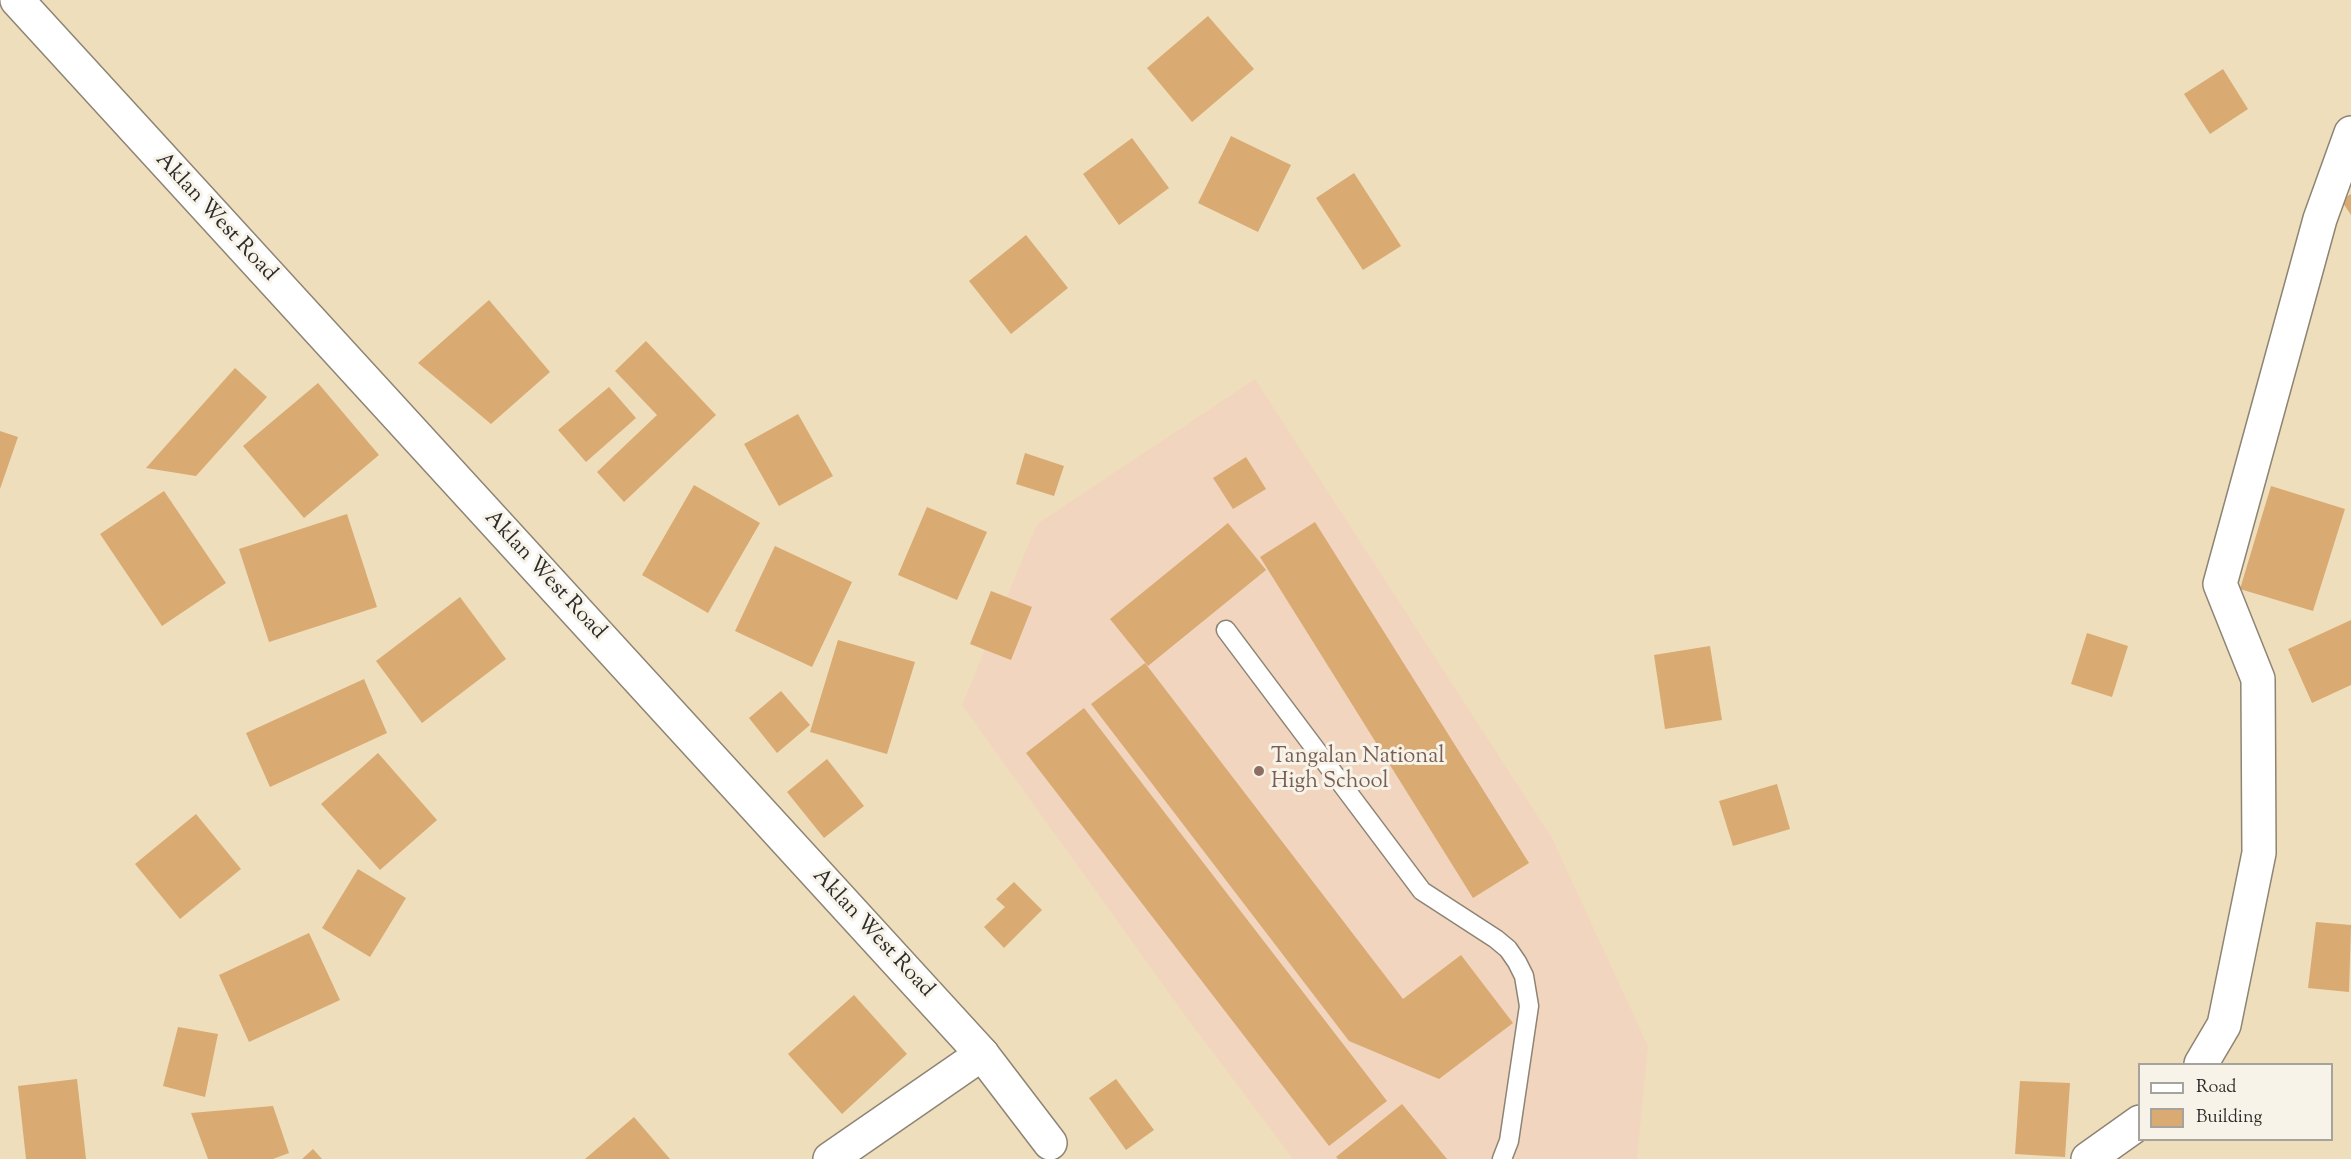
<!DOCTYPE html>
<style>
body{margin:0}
#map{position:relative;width:2351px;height:1159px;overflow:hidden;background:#efdebc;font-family:"Sorts Mill Goudy",serif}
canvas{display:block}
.legend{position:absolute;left:2138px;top:1063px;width:195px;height:78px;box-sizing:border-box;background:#f7f3e8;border:2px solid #a5a39c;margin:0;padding:8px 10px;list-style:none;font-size:18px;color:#2b2b2b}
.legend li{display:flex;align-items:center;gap:12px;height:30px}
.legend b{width:30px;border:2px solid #a5a39c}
</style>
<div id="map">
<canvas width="2351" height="1159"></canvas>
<ul class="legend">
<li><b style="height:8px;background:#fff"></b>Road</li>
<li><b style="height:16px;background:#d9aa72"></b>Building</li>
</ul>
</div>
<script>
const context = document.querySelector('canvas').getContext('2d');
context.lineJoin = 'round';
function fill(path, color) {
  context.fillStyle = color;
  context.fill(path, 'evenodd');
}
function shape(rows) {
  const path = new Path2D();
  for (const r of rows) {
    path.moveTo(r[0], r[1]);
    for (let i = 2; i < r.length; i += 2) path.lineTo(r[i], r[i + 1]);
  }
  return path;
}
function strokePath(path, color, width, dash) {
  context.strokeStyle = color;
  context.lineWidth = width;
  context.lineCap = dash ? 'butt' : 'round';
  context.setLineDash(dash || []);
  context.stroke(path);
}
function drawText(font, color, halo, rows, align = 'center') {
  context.font = font + ' "Sorts Mill Goudy",serif';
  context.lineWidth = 6;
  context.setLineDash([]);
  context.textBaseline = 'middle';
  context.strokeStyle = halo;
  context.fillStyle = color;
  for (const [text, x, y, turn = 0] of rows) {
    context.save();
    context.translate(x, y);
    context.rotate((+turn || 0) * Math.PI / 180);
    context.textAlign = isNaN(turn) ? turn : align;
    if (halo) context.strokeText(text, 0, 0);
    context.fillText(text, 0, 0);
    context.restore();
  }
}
fill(shape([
 [1255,379,1552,838,1648,1046,1637,1159,1293,1159,1184,1014,962,705,1037,524]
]), '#f2d5be');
fill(shape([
 [1208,16,1254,69,1192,122,1147,68],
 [2223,69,2248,109,2210,134,2184,94],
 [1231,136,1291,165,1258,232,1198,203],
 [1132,138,1169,188,1119,225,1083,174],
 [1354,173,1401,246,1363,270,1316,198],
 [2351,194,2351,215,2341,200],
 [1026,235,1068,288,1011,334,969,281],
 [489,300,550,372,491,424,418,363],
 [646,341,716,415,624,502,597,472,657,415,615,371],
 [235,368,267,397,196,476,146,468],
 [318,383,379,455,304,518,243,446],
 [609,387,636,418,586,462,558,430],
 [798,414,833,476,779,506,744,444],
 [0,431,18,437,0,489],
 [1025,453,1064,466,1054,496,1016,484],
 [1246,457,1266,489,1233,509,1213,478],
 [694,485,760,523,708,613,642,575],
 [2271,486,2345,509,2313,611,2240,589],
 [164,491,226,583,162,626,100,534],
 [927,507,987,532,957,600,898,575],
 [347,514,377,607,269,642,239,549],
 [1315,522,1529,863,1473,898,1260,557],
 [1228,523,1266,570,1148,666,1110,619],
 [775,546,852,582,812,667,735,631],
 [991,591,1032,607,1011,660,970,644],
 [460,597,506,659,422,723,376,661],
 [2351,620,2351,685,2312,703,2288,649],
 [2087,633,2128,646,2112,697,2071,684],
 [838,640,915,662,887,754,810,732],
 [1710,646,1722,720,1665,729,1654,655],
 [1145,663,1403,999,1461,955,1513,1023,1439,1079,1349,1041,1091,704],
 [364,679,387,733,270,787,246,733],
 [781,691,810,725,777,753,749,718],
 [1084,708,1387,1101,1329,1146,1026,753],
 [378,753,437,820,380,870,321,804],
 [827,759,864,806,824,838,787,792],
 [1777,784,1790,829,1733,846,1719,801],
 [196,814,241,869,180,919,135,864],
 [358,869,406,898,370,957,322,928],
 [1014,882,1042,910,1004,948,984,927,1005,907,996,899],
 [2316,922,2351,925,2349,992,2308,988],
 [309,933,340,1000,249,1042,219,975],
 [854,995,907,1054,842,1114,788,1054],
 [178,1027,218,1034,205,1097,163,1086],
 [77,1079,86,1159,26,1159,18,1086],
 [1116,1079,1154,1130,1126,1150,1089,1098],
 [2020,1081,2070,1083,2065,1157,2015,1154],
 [1402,1104,1447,1159,1338,1159,1336,1157],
 [273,1106,289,1153,273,1159,208,1159,191,1113],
 [634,1117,670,1159,585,1159],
 [313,1149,322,1159,302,1159]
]), '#d9aa72');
const service = shape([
 [1226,630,1422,891,1496,939,1508,949,1517,962,1524,976,1529,1006,1509,1141,1502,1159]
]);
const minor = shape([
 [2201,1064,2224,1025,2259,853,2258,679,2220,584,2320,219,2351,133],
 [2088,1159,2140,1122]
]);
const tertiary = shape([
 [830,1159,982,1054]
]);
const secondary = shape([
 [17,0,982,1054]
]);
const primary = shape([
 [982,1054,1050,1143]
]);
strokePath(service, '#8d8474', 21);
strokePath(minor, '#8d8474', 36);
strokePath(tertiary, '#8d8474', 36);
strokePath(secondary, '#8d8474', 36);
strokePath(primary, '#8d8474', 36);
strokePath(service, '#fff', 18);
strokePath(minor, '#fff', 33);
strokePath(tertiary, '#fff', 33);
strokePath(secondary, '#fff', 33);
strokePath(primary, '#fff', 33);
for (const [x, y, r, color] of [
 [1259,771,6,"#8d6e63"]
]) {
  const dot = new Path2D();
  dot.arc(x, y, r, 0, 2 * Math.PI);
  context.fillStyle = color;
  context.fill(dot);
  strokePath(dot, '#f7f3e8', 2);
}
drawText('22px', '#2b2b2b', '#f7f3e8', [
 ["Aklan West Road",215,218,47],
 ["Aklan West Road",544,576,47],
 ["Aklan West Road",872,934,47]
]);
drawText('22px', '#785e54', '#f7f3e8', [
 ["Tangalan National",1271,758],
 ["High School",1271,783]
], 'left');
</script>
